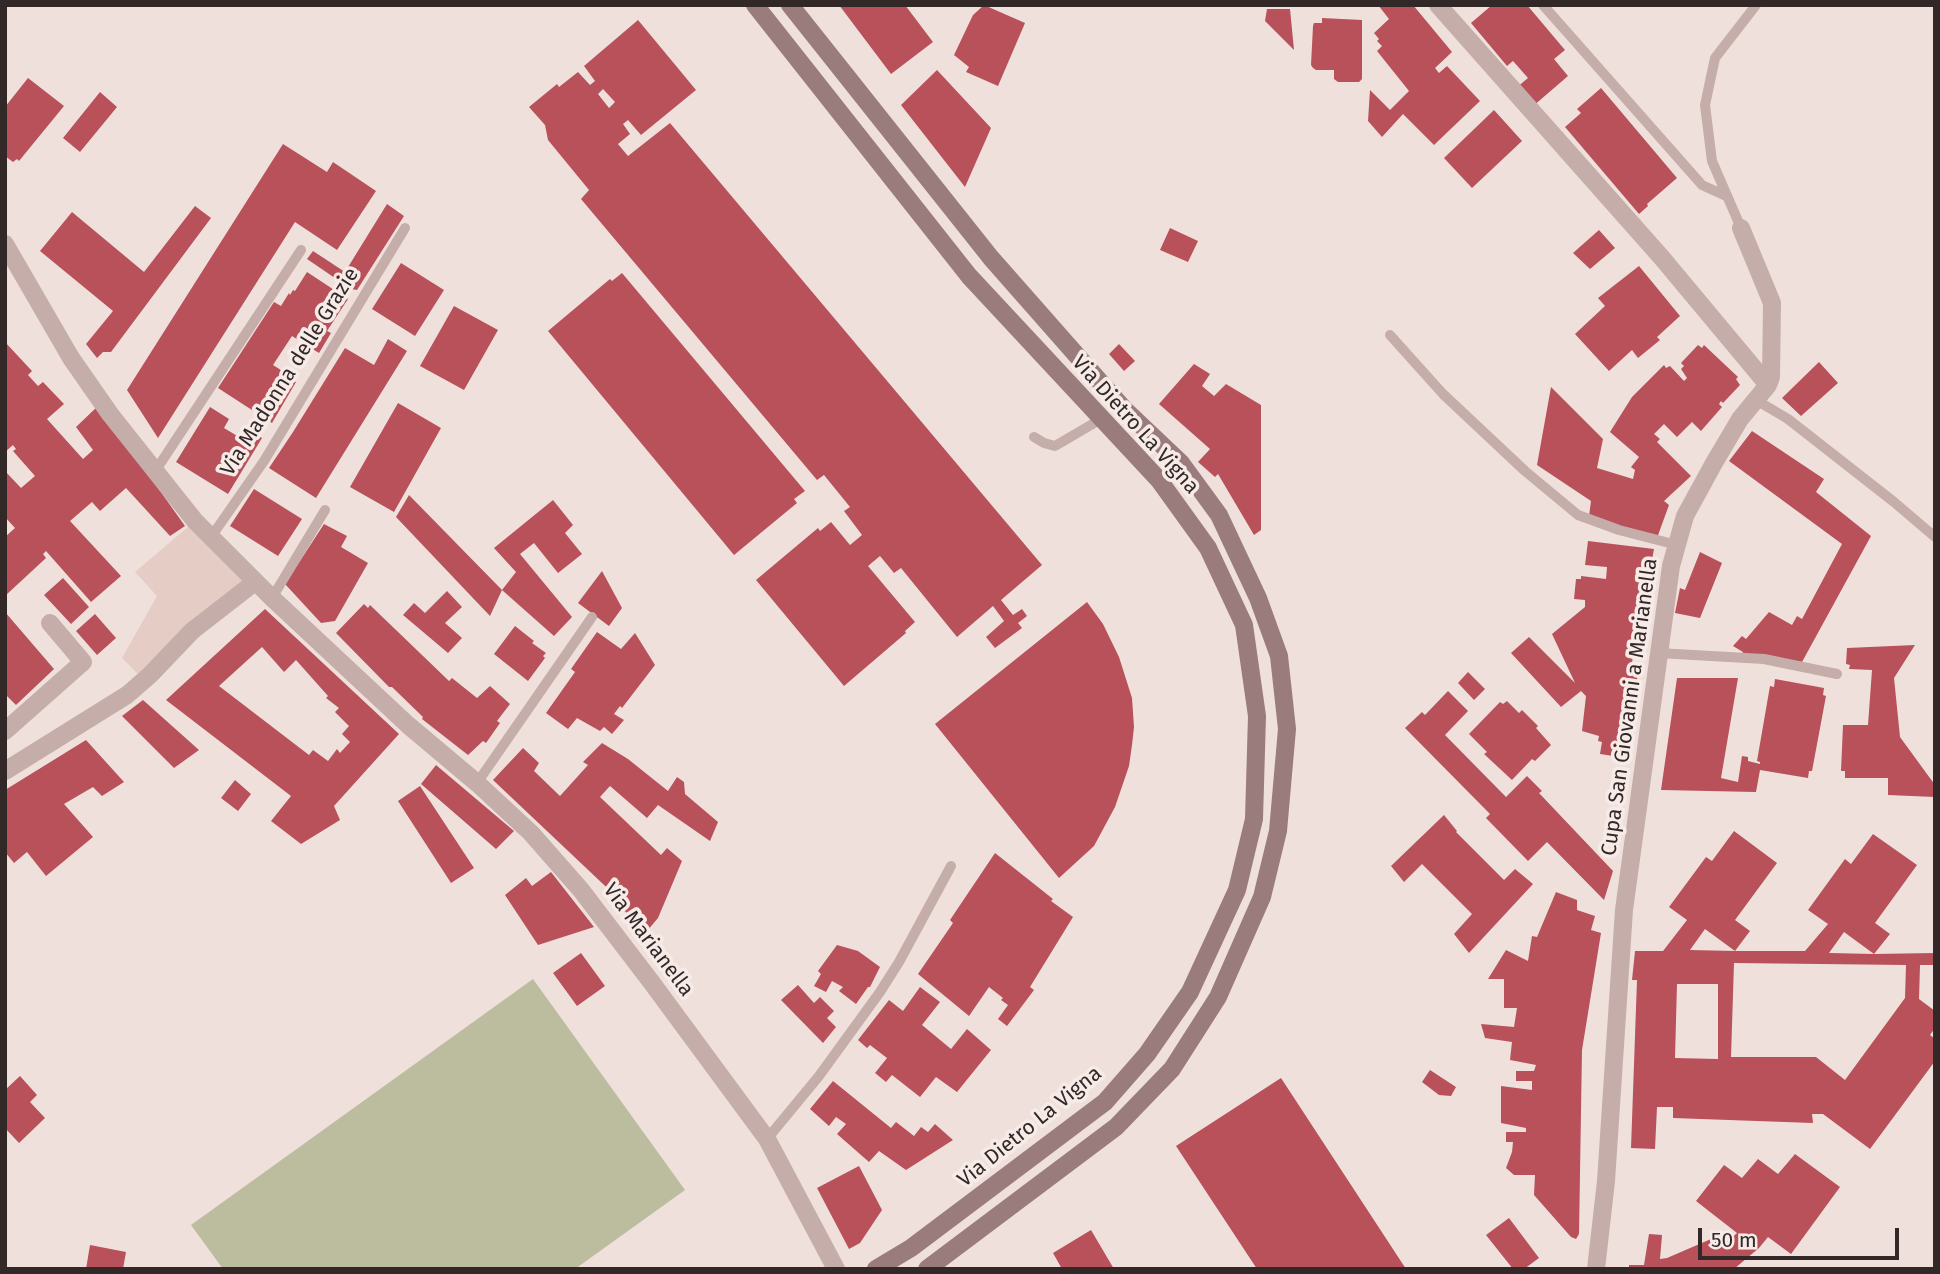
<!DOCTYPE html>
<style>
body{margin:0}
#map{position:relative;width:1940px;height:1274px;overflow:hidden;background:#efe0dc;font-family:"Fira Sans",sans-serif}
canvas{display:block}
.frame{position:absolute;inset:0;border:7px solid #332828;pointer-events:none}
.scale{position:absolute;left:1698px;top:1228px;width:201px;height:32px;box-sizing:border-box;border:4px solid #332828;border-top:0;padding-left:9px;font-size:21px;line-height:24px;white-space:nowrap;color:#332828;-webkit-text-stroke:5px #f7ebe8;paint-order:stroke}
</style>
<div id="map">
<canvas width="1940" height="1274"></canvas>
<div class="frame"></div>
<div class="scale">50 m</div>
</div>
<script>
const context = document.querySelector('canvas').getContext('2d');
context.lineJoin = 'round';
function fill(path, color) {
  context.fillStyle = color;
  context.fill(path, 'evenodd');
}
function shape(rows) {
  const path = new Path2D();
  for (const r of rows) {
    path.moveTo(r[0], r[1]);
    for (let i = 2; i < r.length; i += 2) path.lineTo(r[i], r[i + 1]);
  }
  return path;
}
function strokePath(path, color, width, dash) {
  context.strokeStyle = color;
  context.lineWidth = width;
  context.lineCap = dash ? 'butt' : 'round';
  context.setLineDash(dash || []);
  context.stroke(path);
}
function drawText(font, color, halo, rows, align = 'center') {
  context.font = font + ' "Fira Sans",sans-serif';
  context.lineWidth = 7;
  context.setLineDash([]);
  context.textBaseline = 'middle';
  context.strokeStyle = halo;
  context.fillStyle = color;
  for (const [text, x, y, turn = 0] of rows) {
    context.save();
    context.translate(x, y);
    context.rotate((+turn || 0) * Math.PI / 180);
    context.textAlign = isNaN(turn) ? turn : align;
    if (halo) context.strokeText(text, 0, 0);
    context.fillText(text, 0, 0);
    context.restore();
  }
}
fill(shape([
 [533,979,685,1190,575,1269,223,1269,191,1225]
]), '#bcbc9e');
fill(shape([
 [195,521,255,582,144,680,122,658,157,596,135,572]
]), '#e5ccc5');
fill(shape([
 [839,5,905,5,933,42,891,74],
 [984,5,1025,23,998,86,966,72,969,67,954,55,973,15],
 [1378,5,1413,5,1452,52,1435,68,1439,73,1447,66,1480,101,1434,145,1403,114,1382,137,1368,121,1370,90,1390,110,1409,91,1377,51,1382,46,1377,41,1379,39,1374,33,1389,19],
 [1492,5,1527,5,1565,50,1554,59,1568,76,1532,107,1516,88,1528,78,1513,61,1507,66,1471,23],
 [1267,9,1290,9,1294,50,1265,21],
 [1322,18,1362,20,1362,79,1359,82,1338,82,1334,79,1334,70,1316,70,1313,68,1311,65,1313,26,1314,23,1322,23],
 [638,20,696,90,641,135,628,120,623,124,630,134,618,144,628,156,670,123,1042,565,1001,600,1013,615,1022,609,1027,616,1018,623,1022,628,995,648,986,637,1004,621,993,606,957,637,901,568,894,573,880,556,868,566,915,622,905,631,906,633,844,686,756,580,818,528,820,531,831,522,850,545,862,535,844,511,850,507,824,475,817,480,581,199,589,190,548,140,545,125,529,107,557,84,559,87,578,72,590,85,595,81,584,66],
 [603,89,615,102,609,108,598,94],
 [937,70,991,128,965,187,901,105],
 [28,78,64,106,19,161,17,159,13,162,5,156,5,107],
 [1601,88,1677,178,1647,204,1648,206,1639,214,1565,127,1581,113,1577,109],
 [100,92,117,107,80,152,63,138],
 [1494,110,1522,141,1472,188,1444,158],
 [283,144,327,172,333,162,376,191,337,250,295,222,158,438,127,390],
 [387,204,404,216,357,290,351,289,307,259,313,251,345,272],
 [195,206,211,218,111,352,103,352,97,358,86,344,113,311,40,251,72,212,144,272],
 [1170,228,1198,241,1188,262,1160,250],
 [1599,230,1615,248,1590,269,1573,253],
 [401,263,444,290,415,336,372,309],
 [1639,266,1680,316,1657,337,1660,340,1638,358,1632,350,1609,371,1575,334,1605,306,1598,298],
 [307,272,348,299,327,331,331,333,319,353,292,336,273,365,295,379,294,381,296,382,272,423,218,388,274,302,281,306,289,293,290,295,293,290,295,291],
 [622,273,805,491,794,499,797,503,734,555,548,331,610,279,612,281],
 [454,306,498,330,464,390,420,366],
 [388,339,407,351,316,498,269,468,293,432,345,348,374,365],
 [5,342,32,371,28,375,38,386,43,382,64,404,47,419,83,459,93,450,76,427,99,405,185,526,170,536,126,488,100,511,92,502,70,521,121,576,91,602,46,551,43,554,46,558,5,596,5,537,15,528,5,517,5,471,21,488,35,476,13,451,16,449,13,445,5,452],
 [1119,344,1135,361,1124,371,1109,354],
 [1698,345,1702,348,1704,345,1738,377,1736,379,1740,385,1723,403,1721,401,1719,404,1722,407,1701,431,1692,422,1677,437,1664,424,1654,434,1660,439,1657,442,1691,476,1664,501,1669,505,1657,538,1589,516,1591,501,1537,465,1551,387,1603,439,1597,468,1633,479,1635,470,1631,467,1639,457,1610,432,1632,397,1664,365,1666,368,1670,366,1684,381,1687,378,1681,369,1684,366,1681,363],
 [1819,362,1838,383,1801,416,1782,398],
 [1194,364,1210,374,1202,386,1214,396,1226,384,1261,405,1261,530,1254,535,1218,474,1215,477,1198,462,1210,449,1159,404],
 [398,403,441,428,394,512,350,487],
 [210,407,229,419,224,428,239,437,245,428,262,438,228,494,176,462],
 [1752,431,1824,479,1816,492,1871,536,1802,662,1741,657,1743,652,1733,646,1742,636,1746,639,1769,612,1792,625,1797,616,1802,619,1842,544,1729,461],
 [254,489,302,519,278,556,230,526],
 [409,495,502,590,490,616,396,517],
 [553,500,573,525,565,533,582,554,558,573,534,543,520,554,572,617,554,636,502,590,516,572,494,548],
 [324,524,347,536,341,547,368,563,335,621,321,623,285,584],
 [1588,541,1654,549,1638,635,1634,637,1632,665,1639,665,1627,758,1600,754,1602,742,1598,741,1599,736,1582,731,1586,696,1581,691,1561,707,1511,653,1529,637,1575,683,1552,634,1585,607,1585,600,1574,599,1576,579,1581,579,1581,576,1606,579,1607,567,1585,565],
 [1700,552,1722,563,1700,618,1675,613,1680,588,1685,590],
 [602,571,622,608,609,626,578,603],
 [63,578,89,607,71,624,44,595],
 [447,591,462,607,445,623,462,638,448,653,403,615,414,603,425,613],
 [1087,602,1103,624,1119,657,1132,698,1134,727,1132,745,1129,766,1115,807,1094,846,1059,878,935,724],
 [364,604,368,608,370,605,449,681,452,678,477,698,490,686,510,704,497,721,500,723,486,743,483,741,468,755,422,719,423,717,392,687,389,687,336,633],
 [265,609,399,734,334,806,340,820,301,844,271,821,291,796,166,700],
 [262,647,284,672,296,660,328,696,326,698,339,708,335,712,349,726,342,734,350,742,340,753,337,749,328,761,313,750,309,755,219,686],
 [5,612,54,669,16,705,5,694],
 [95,614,116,638,97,655,76,631],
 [515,626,534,641,532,643,546,653,543,656,545,658,528,681,494,654],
 [597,632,621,649,635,633,655,665,622,708,620,706,614,714,624,720,612,734,604,727,600,731,577,718,568,729,546,713,575,672,571,669],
 [1915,645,1894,678,1900,737,1935,785,1935,797,1888,795,1888,778,1845,778,1845,771,1841,771,1843,725,1868,725,1872,670,1849,669,1850,665,1846,664,1847,648],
 [1468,672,1485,689,1474,700,1458,683],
 [1677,678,1738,678,1721,778,1738,782,1742,756,1748,757,1748,761,1760,764,1760,762,1757,761,1770,686,1774,687,1775,679,1824,688,1823,695,1826,696,1812,771,1809,771,1808,778,1760,770,1756,792,1661,790],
 [1448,691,1468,711,1445,735,1506,797,1527,776,1542,791,1539,793,1613,871,1604,900,1547,842,1528,861,1486,818,1490,814,1405,728,1422,712,1425,715],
 [143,700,199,750,174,768,122,716],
 [1507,701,1519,713,1522,710,1538,726,1536,728,1551,745,1535,761,1532,759,1512,780,1484,754,1487,752,1469,734,1500,702,1503,704],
 [86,740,124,782,102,796,93,787,64,804,93,837,46,876,27,852,14,863,5,852,5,790],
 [602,743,628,759,668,791,677,777,684,782,685,794,718,822,710,841,658,805,647,818,610,786,600,797,661,855,667,848,682,861,658,918,647,931,618,905,621,901,493,780,523,748,539,763,534,771,560,796,588,765,583,762],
 [436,765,514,831,496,849,421,784],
 [235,780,251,794,238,811,221,798],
 [420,786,474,868,451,883,398,801],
 [1444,815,1457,831,1456,832,1504,880,1515,869,1533,884,1469,953,1454,934,1472,914,1422,864,1404,882,1391,866],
 [1734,831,1777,863,1735,920,1750,931,1735,951,1705,929,1690,950,1735,951,1805,951,1828,924,1808,910,1845,859,1851,864,1873,834,1917,865,1875,923,1890,934,1874,954,1844,932,1829,953,1874,954,1935,953,1935,965,1920,965,1919,999,1935,1011,1935,1028,1930,1035,1935,1039,1935,1061,1870,1149,1823,1114,1812,1114,1813,1123,1673,1118,1673,1107,1657,1107,1655,1149,1631,1148,1637,980,1632,980,1635,951,1663,951,1687,920,1669,907,1706,857,1712,861],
 [1734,963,1906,965,1905,998,1845,1080,1816,1057,1731,1057],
 [1677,984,1718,984,1718,1059,1675,1058],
 [995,853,1053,899,1051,901,1073,917,1030,987,1034,990,1007,1026,998,1019,1008,1005,1001,1000,1003,998,989,987,969,1016,918,974,953,923,950,920],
 [551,872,594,927,538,945,505,895,526,878,532,886],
 [1556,892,1577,900,1577,910,1595,916,1591,930,1601,933,1582,1050,1579,1234,1576,1239,1571,1237,1534,1195,1535,1175,1514,1175,1506,1168,1512,1152,1513,1142,1506,1142,1506,1132,1526,1132,1526,1128,1501,1123,1501,1086,1532,1090,1532,1081,1516,1081,1516,1071,1534,1071,1536,1065,1510,1060,1512,1042,1485,1038,1481,1024,1514,1027,1517,1008,1504,1008,1504,979,1488,979,1506,950,1528,961,1532,936,1537,937],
 [837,945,858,951,880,967,870,987,868,987,856,1004,839,991,843,987,832,981,826,992,814,986,821,974,818,971],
 [581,953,605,986,577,1006,553,973],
 [798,985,814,1003,820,997,834,1011,827,1018,836,1027,823,1043,781,1000],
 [920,987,940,1002,922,1025,951,1049,967,1029,991,1050,957,1092,936,1077,920,1097,892,1075,886,1082,875,1073,887,1058,870,1045,867,1048,858,1040,889,1000,903,1011],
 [1430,1070,1456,1087,1451,1096,1439,1095,1422,1082],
 [20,1076,37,1095,30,1102,45,1118,19,1143,5,1128,5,1090],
 [1281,1078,1406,1269,1257,1269,1176,1146],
 [833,1081,891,1128,896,1122,914,1136,921,1127,928,1132,935,1124,953,1140,906,1170,879,1151,869,1162,837,1134,846,1124,836,1117,829,1126,810,1109],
 [1795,1154,1840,1187,1791,1254,1768,1237,1759,1248,1734,1269,1629,1269,1629,1265,1644,1265,1649,1234,1662,1235,1660,1259,1667,1258,1718,1236,1724,1242,1728,1241,1737,1233,1696,1201,1724,1165,1742,1178,1758,1159,1778,1174],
 [859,1166,882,1210,860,1243,849,1249,817,1188],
 [1509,1218,1539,1258,1524,1269,1513,1269,1486,1235],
 [1091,1230,1114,1269,1062,1269,1053,1253],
 [90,1245,126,1252,123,1269,86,1269]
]), '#b8515a');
strokePath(shape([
 [1543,5,1702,185,1726,196],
 [1741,228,1712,161,1705,105,1715,58,1756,5],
 [1390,335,1443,394,1525,471,1578,515,1619,530,1677,545],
 [1756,400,1788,419,1894,502,1935,537],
 [1034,437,1044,443,1055,446,1101,419],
 [156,470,301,250],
 [211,537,264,461,405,228],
 [272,598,325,510],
 [1658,653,1764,659,1837,674],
 [477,783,592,617],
 [767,1139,819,1076,880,992,899,962,951,866]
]), '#c5ada9', 10);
strokePath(shape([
 [1438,5,1662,258,1768,385],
 [5,244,71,358,110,414,195,521,272,598,408,725,477,783,531,833,581,890,652,983,767,1139,836,1269],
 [5,731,83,662,50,623],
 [5,771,127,695,150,675,192,631,255,582],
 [1596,1269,1606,1181,1624,910,1671,566,1685,516,1714,463,1740,419,1768,385,1771,377,1772,303,1741,228]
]), '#c5ada9', 18);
strokePath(shape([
 [755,5,969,276,1159,480,1208,548,1244,625,1257,716,1254,819,1237,890,1190,992,1147,1054,1105,1102,911,1248,876,1269],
 [790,5,991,258,1124,409,1181,463,1219,515,1258,598,1279,656,1287,729,1278,831,1262,897,1218,997,1172,1069,1116,1127,927,1269]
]), '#997c7b', 18);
drawText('21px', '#332828', '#f7ebe8', [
 ["Via Madonna delle Grazie",290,372,-58],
 ["Via Dietro La Vigna",1135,425,48],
 ["Cupa San Giovanni a Marianella",1630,707,-82],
 ["Via Marianella",648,940,53],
 ["Via Dietro La Vigna",1030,1127,-39]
]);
</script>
